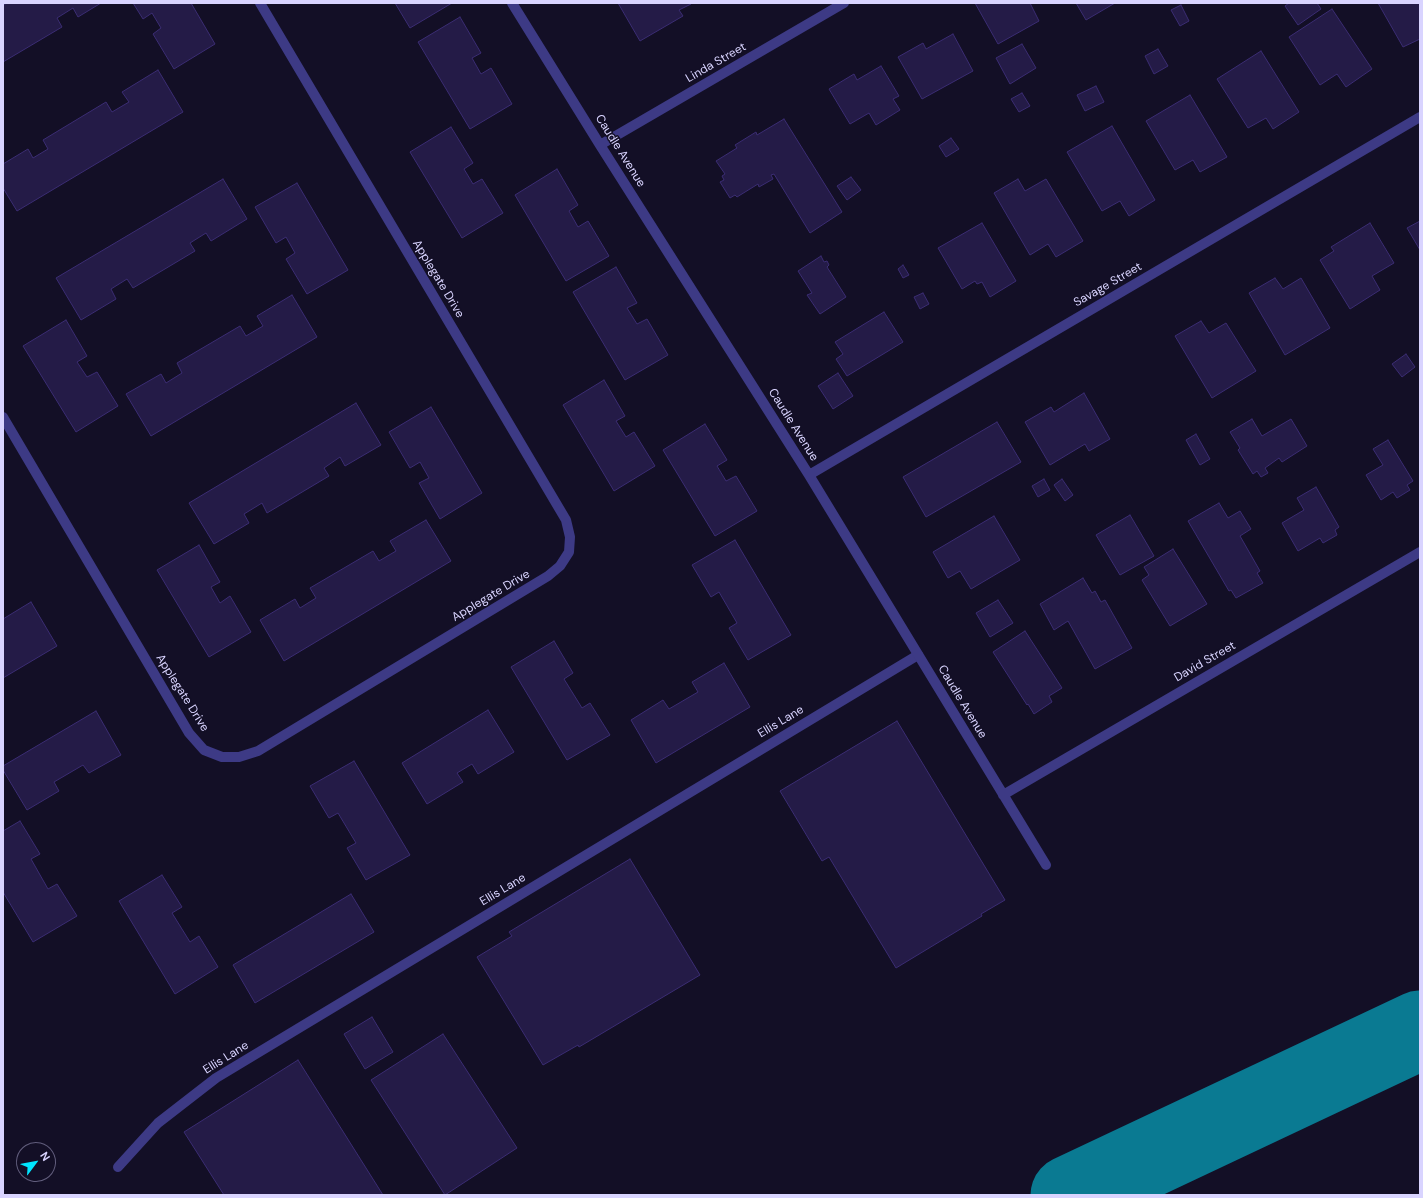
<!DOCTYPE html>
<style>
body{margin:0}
#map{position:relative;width:1423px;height:1198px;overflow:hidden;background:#130f26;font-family:"DM Sans",sans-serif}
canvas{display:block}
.frame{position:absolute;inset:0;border:4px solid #d9d4ff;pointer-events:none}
.north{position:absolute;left:16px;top:1142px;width:40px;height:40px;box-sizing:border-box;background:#130f26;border:1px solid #625e7d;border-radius:50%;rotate:58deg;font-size:11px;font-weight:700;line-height:16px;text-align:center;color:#d9d4ff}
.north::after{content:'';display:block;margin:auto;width:14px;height:18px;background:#00e5ff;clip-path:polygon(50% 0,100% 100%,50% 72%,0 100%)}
</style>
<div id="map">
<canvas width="1423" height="1198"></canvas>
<div class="frame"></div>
<div class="north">N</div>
</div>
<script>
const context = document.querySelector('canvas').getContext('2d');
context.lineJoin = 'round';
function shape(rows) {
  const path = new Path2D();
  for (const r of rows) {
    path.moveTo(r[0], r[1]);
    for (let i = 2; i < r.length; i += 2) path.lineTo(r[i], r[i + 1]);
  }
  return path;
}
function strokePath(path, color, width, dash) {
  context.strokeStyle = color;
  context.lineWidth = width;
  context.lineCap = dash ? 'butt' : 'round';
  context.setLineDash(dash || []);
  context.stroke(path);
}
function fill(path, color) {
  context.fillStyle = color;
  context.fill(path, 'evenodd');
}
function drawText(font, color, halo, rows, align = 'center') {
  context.font = font + ' "DM Sans",sans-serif';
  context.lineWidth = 3;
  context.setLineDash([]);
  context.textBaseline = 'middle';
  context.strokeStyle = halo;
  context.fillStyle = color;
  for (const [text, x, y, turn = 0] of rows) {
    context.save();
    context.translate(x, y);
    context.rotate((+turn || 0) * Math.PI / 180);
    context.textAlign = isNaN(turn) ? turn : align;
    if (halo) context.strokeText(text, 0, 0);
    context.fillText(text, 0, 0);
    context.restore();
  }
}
strokePath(shape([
 [1070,1195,1420,1030]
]), '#0a7a92', 79);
const building = shape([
 [7,3,101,3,78,17,73,8,57,18,62,27,3,62,3,5,7,3],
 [133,3,191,3,215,44,174,69,153,34,161,28,152,13,143,19,133,3],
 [395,3,452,3,410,28,395,3],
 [618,3,691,3,691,4,679,10,683,16,640,41,618,3],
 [975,3,1030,3,1039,21,998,44,975,3],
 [1076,3,1115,3,1086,20,1076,3],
 [1289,3,1317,3,1321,9,1298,25,1285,6,1289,3],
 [1378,3,1420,3,1420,39,1403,47,1378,3],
 [1181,5,1189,21,1180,26,1171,10,1181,5],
 [1332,9,1372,69,1346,87,1337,74,1320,85,1289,37,1332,9],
 [460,17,481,53,472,58,481,74,491,68,512,104,470,129,418,42,460,17],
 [953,34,973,71,922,99,898,57,923,43,926,49,953,34],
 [1022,44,1036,68,1010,84,996,58,1022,44],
 [1158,49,1168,66,1154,74,1145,56,1158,49],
 [1261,51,1299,112,1273,129,1266,118,1248,128,1217,79,1261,51],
 [881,66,899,96,893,99,900,110,876,125,869,113,850,124,829,89,854,74,857,80,881,66],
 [158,70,183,112,17,211,3,188,3,164,28,149,33,158,48,149,43,140,106,102,112,112,129,102,122,92,158,70],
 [1096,86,1104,102,1085,111,1077,95,1096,86],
 [1022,93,1030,106,1019,112,1011,99,1022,93],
 [1190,95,1227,157,1200,172,1193,160,1175,170,1146,121,1190,95],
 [784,119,842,212,810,233,774,174,771,175,773,179,759,187,758,184,737,197,735,195,730,198,720,182,724,180,722,176,725,174,716,161,737,148,735,145,756,132,757,135,784,119],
 [1112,126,1155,200,1129,216,1120,201,1102,211,1067,152,1112,126],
 [451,127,473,163,464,169,473,184,482,179,503,213,462,238,410,152,451,127],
 [951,138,959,149,946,157,939,146,951,138],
 [557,169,578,205,569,211,578,227,588,221,609,256,566,281,515,195,557,169],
 [851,177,861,190,847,200,837,186,851,177],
 [223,179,247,219,211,241,206,233,190,243,195,251,133,288,127,279,111,289,116,299,81,320,56,278,223,179],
 [1018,179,1025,191,1046,179,1083,241,1056,257,1048,244,1030,255,994,193,1018,179],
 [297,183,348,270,307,294,286,259,295,253,286,237,276,243,255,207,297,183],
 [1420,221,1420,250,1407,228,1420,221],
 [982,223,1016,281,990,297,982,282,977,284,975,281,962,289,938,248,982,223],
 [1370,223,1394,263,1372,276,1380,290,1350,309,1320,260,1334,251,1331,247,1370,223],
 [821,256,824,262,827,261,829,265,827,267,846,297,820,314,807,295,812,293,798,271,821,256],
 [903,265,909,275,903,278,898,269,903,265],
 [616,267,637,303,627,308,637,324,647,319,668,355,625,380,573,292,616,267],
 [1275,278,1283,289,1301,278,1330,328,1285,355,1249,293,1275,278],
 [923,293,929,304,920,309,914,297,923,293],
 [292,295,317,337,151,436,126,394,161,374,166,383,182,373,177,363,240,326,246,336,263,326,257,316,292,295],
 [884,312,903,342,847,376,836,359,843,354,835,342,884,312],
 [66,320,87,356,77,362,87,377,97,372,118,406,76,432,23,346,66,320],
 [1201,321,1209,333,1226,323,1256,371,1212,398,1175,336,1201,321],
 [1406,354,1415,367,1402,377,1392,364,1406,354],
 [838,373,853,396,833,409,818,386,838,373],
 [604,380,625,416,616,421,626,437,634,432,655,466,614,491,563,405,604,380],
 [1084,393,1110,439,1089,451,1085,444,1050,465,1025,422,1051,407,1054,412,1084,393],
 [356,403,381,445,345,466,340,457,324,468,329,476,267,513,262,503,244,514,249,523,214,544,189,503,356,403],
 [431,407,482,493,440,519,419,483,429,478,420,462,410,468,389,432,431,407],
 [1252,419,1262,436,1291,419,1307,446,1282,462,1279,458,1265,468,1268,473,1261,477,1257,471,1253,474,1238,450,1240,448,1230,432,1252,419],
 [997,422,1021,462,926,517,903,477,997,422],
 [705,424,727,460,717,466,726,481,736,476,757,511,715,536,663,450,705,424],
 [1196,434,1210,459,1200,465,1186,440,1196,434],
 [1388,440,1413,481,1407,485,1410,490,1397,498,1393,492,1381,500,1366,475,1383,465,1373,449,1388,440],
 [1044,479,1050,490,1038,497,1032,486,1044,479],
 [1062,479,1073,495,1065,501,1054,485,1062,479],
 [1316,487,1339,527,1335,530,1337,535,1323,543,1320,538,1298,551,1282,523,1304,510,1297,498,1316,487],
 [1219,503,1228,518,1240,511,1251,529,1240,536,1260,571,1257,573,1263,583,1236,598,1231,590,1229,591,1188,521,1219,503],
 [1130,515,1154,556,1120,575,1096,535,1130,515],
 [994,516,1020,560,971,589,960,571,948,578,933,552,994,516],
 [426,520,451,561,284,661,260,620,295,599,300,608,316,598,310,588,373,551,379,561,396,551,390,541,426,520],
 [735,540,791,635,748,660,729,628,737,623,719,592,711,597,692,565,735,540],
 [199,545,220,582,211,587,220,603,230,596,251,632,209,657,157,570,199,545],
 [1173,549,1207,604,1170,626,1142,580,1149,575,1144,567,1173,549],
 [1083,578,1092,593,1095,591,1101,602,1105,600,1132,648,1095,669,1068,621,1054,630,1040,604,1083,578],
 [998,600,1013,623,990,637,976,613,998,600],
 [31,602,57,646,3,678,3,619,31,602],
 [1025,631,1062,688,1049,696,1052,702,1034,714,1028,704,1027,705,993,652,1025,631],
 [554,641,573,673,564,679,582,708,590,703,610,735,567,760,511,667,554,641],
 [724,663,750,707,656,763,631,720,663,700,669,709,698,692,692,682,724,663],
 [488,710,514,752,478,774,472,764,457,773,463,782,427,804,402,763,488,710],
 [96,711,121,755,89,773,83,765,54,782,59,791,27,810,3,770,3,766,96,711],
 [897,721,1005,900,981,914,982,916,896,968,829,857,822,861,780,791,897,721],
 [354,761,410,855,366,880,347,848,356,843,338,813,329,818,310,786,354,761],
 [20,821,40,854,31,859,48,889,57,884,77,916,33,942,3,892,3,831,20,821],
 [630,859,700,975,579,1047,578,1045,543,1065,477,957,512,936,509,932,630,859],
 [162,875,182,907,172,913,190,942,199,936,218,967,175,994,119,901,162,875],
 [351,894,374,932,255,1003,233,965,351,894],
 [372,1017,393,1052,365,1069,344,1034,372,1017],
 [443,1034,517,1148,445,1195,371,1080,443,1034],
 [298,1060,383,1195,224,1195,184,1132,298,1060]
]);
fill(building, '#241b47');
strokePath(building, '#3b2d73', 1);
strokePath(shape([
 [118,1167,158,1123,216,1078,918,655]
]), '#3d3a85', 10);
strokePath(shape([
 [512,3,600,145,809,475,1046,865],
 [600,145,844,3],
 [3,417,189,733,204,750,222,757,239,757,258,751,548,576,560,566,569,552,570,537,566,520,260,3],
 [809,475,1420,117],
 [1003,795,1420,552]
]), '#3d3a85', 10);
drawText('12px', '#d9d4ff', '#130f26', [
 ["Linda Street",716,63,-30],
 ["Caudle Avenue",620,151,58],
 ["Applegate Drive",438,279,59],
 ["Savage Street",1108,285,-30],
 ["Caudle Avenue",793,425,58],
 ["Applegate Drive",491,596,-31],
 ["David Street",1205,662,-30],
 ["Applegate Drive",182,693,58],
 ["Caudle Avenue",962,702,59],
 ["Ellis Lane",781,722,-31],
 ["Ellis Lane",503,890,-31],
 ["Ellis Lane",226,1058,-32]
]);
</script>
